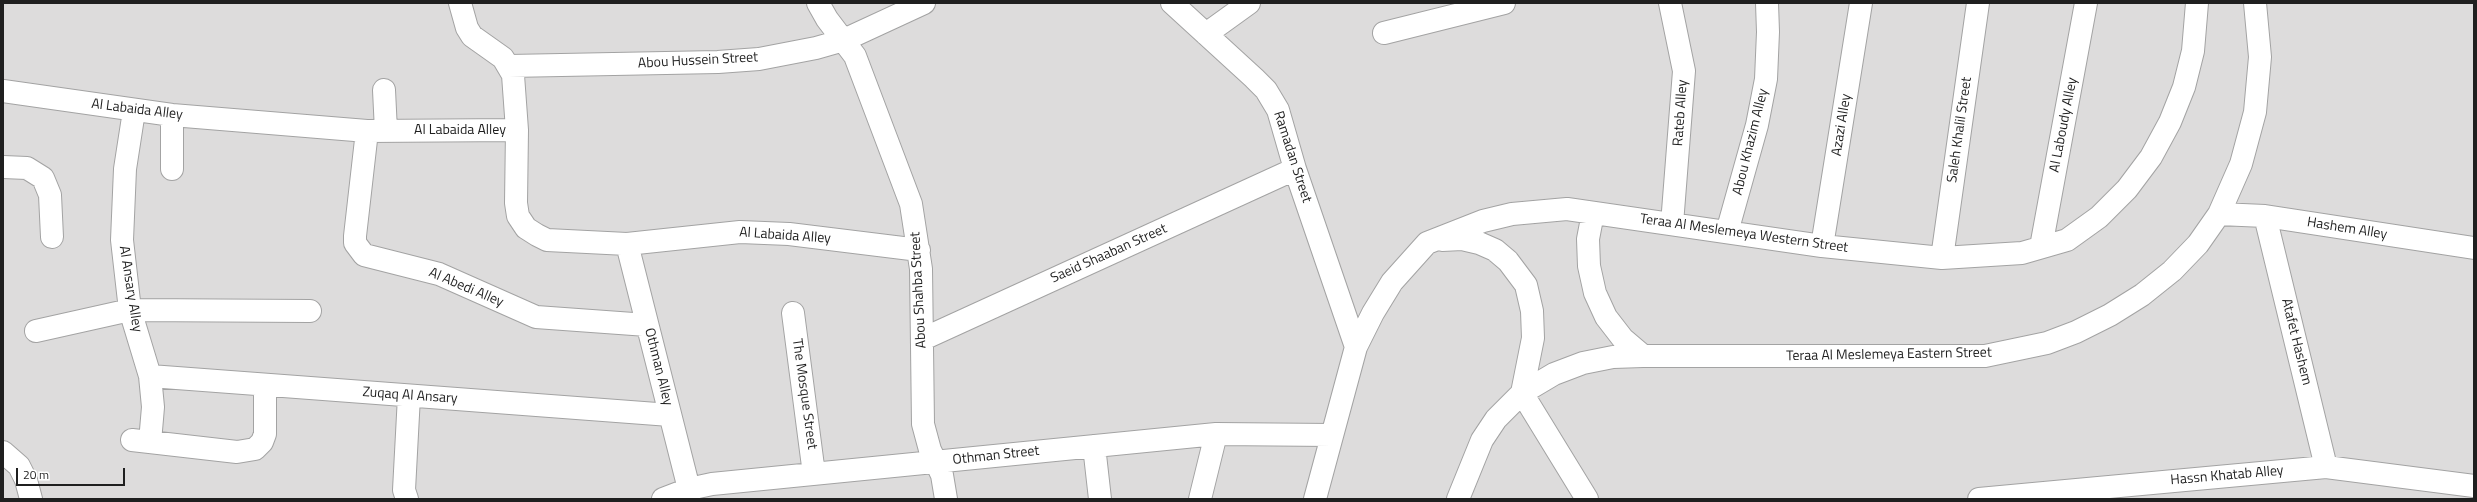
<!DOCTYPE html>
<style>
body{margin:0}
#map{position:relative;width:2477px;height:502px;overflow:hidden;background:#efece7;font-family:"Titillium Web",sans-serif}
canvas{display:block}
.frame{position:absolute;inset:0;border:4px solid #1f1f1f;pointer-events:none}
.scale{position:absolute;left:16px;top:468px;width:109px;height:18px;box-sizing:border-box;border:2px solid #1f1f1f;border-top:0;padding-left:5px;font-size:12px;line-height:14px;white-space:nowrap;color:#1f1f1f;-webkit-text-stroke:3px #fff;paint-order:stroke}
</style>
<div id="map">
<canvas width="2477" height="502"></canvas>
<div class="frame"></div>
<div class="scale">20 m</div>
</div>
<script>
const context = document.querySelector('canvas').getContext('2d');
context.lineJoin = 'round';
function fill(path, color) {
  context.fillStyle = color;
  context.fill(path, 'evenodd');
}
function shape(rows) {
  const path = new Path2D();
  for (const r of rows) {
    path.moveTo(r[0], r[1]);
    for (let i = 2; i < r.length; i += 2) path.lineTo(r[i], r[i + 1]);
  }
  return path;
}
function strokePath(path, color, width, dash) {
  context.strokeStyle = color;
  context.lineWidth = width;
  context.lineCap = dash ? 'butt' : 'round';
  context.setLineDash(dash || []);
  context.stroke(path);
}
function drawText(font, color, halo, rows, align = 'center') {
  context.font = font + ' "Titillium Web",sans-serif';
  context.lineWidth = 3;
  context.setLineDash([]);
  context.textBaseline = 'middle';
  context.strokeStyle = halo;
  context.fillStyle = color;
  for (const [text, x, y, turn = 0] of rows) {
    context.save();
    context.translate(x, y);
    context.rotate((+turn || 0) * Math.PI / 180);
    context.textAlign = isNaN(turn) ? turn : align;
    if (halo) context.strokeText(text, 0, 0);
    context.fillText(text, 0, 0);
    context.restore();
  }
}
fill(shape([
 [3,3,2474,3,2474,499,3,499]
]), '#dddcdc');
const minor = shape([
 [460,3,467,28,472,36,503,58,513,75,517,130,516,203,518,216,526,228,537,235,547,240,627,244,740,232,789,234,919,250],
 [818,3,827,19,855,56,911,204,921,269,923,424,930,450,942,475,946,499],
 [1172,3,1254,78,1266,90,1278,110,1295,169,1356,347],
 [1670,3,1684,71,1672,224],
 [1384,33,1504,3],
 [1206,34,1249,3],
 [509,66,718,62,759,59,816,48,844,40,924,3],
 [384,90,386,131],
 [3,91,172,115,367,131,517,130],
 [134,111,125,169,122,240,130,310,150,376,153,407,150,442],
 [367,131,355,236,355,243,364,255,439,274,536,317,647,325],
 [3,167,27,168,43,178,50,195,52,237],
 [172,169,172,115],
 [1593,213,1588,239,1589,266,1595,293,1606,317,1623,339,1643,356],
 [2219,214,2265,216,2474,248],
 [2265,216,2326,467],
 [1727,232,1757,125,1766,79,1768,32,1767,3],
 [1442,240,1462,239,1479,243,1495,250,1508,261,1526,285,1532,311,1533,338,1522,393,1587,499],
 [627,244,689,489],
 [1822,246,1861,3],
 [2041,247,2086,3],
 [1942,258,1978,3],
 [793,313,814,474],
 [36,331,130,310,310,311],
 [923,339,1295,169],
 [150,376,670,415],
 [132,440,237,452,255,449,262,442,265,434,265,385],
 [1094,446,1100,499],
 [3,452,19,466,26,480,31,499],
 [407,499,404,490,409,396],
 [663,499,689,489,712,484,1216,434,1332,435],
 [1200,499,1216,434],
 [1315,499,1356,347,1373,313,1392,282,1427,243,1483,221,1512,214,1567,209,1822,246,1942,258,2022,253,2067,240,2099,217,2127,189,2151,157,2170,122,2184,87,2193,51,2197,3],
 [1458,499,1482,440,1496,419,1522,393,1554,374,1583,363,1613,357,1643,356,1985,356,2047,343,2076,332,2110,315,2142,295,2172,271,2198,244,2219,214,2241,164,2255,112,2260,57,2255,3],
 [1979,499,2326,467,2474,486]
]);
strokePath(minor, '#a3a3a3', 24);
strokePath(minor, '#fff', 22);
drawText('14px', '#1f1f1f', '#fff', [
 ["Abou Hussein Street",698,61,-3],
 ["Al Labaida Alley",137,110,7],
 ["Rateb Alley",1681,113,-86],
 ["Azazi Alley",1842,125,-81],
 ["Al Laboudy Alley",2064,125,-79],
 ["Saleh Khalil Street",1960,130,-82],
 ["Al Labaida Alley",460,131],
 ["Abou Khazim Alley",1751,142,-76],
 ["Ramadan Street",1292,157,72],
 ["Hashem Alley",2347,229,9],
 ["Teraa Al Meslemeya Western Street",1744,234,8],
 ["Al Labaida Alley",785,236,4],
 ["Saeid Shaaban Street",1109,254,-24],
 ["Al Abedi Alley",466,288,23],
 ["Al Ansary Alley",130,289,81],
 ["Abou Shahba Street",919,290,-93],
 ["Atafet Hashem",2296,342,76],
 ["Teraa Al Meslemeya Eastern Street",1889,355,-1],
 ["Othman Alley",658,367,76],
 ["The Mosque Street",804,394,82],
 ["Zuqaq Al Ansary",410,396,4],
 ["Othman Street",996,456,-6],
 ["Hassn Khatab Alley",2227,476,-5]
]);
</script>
